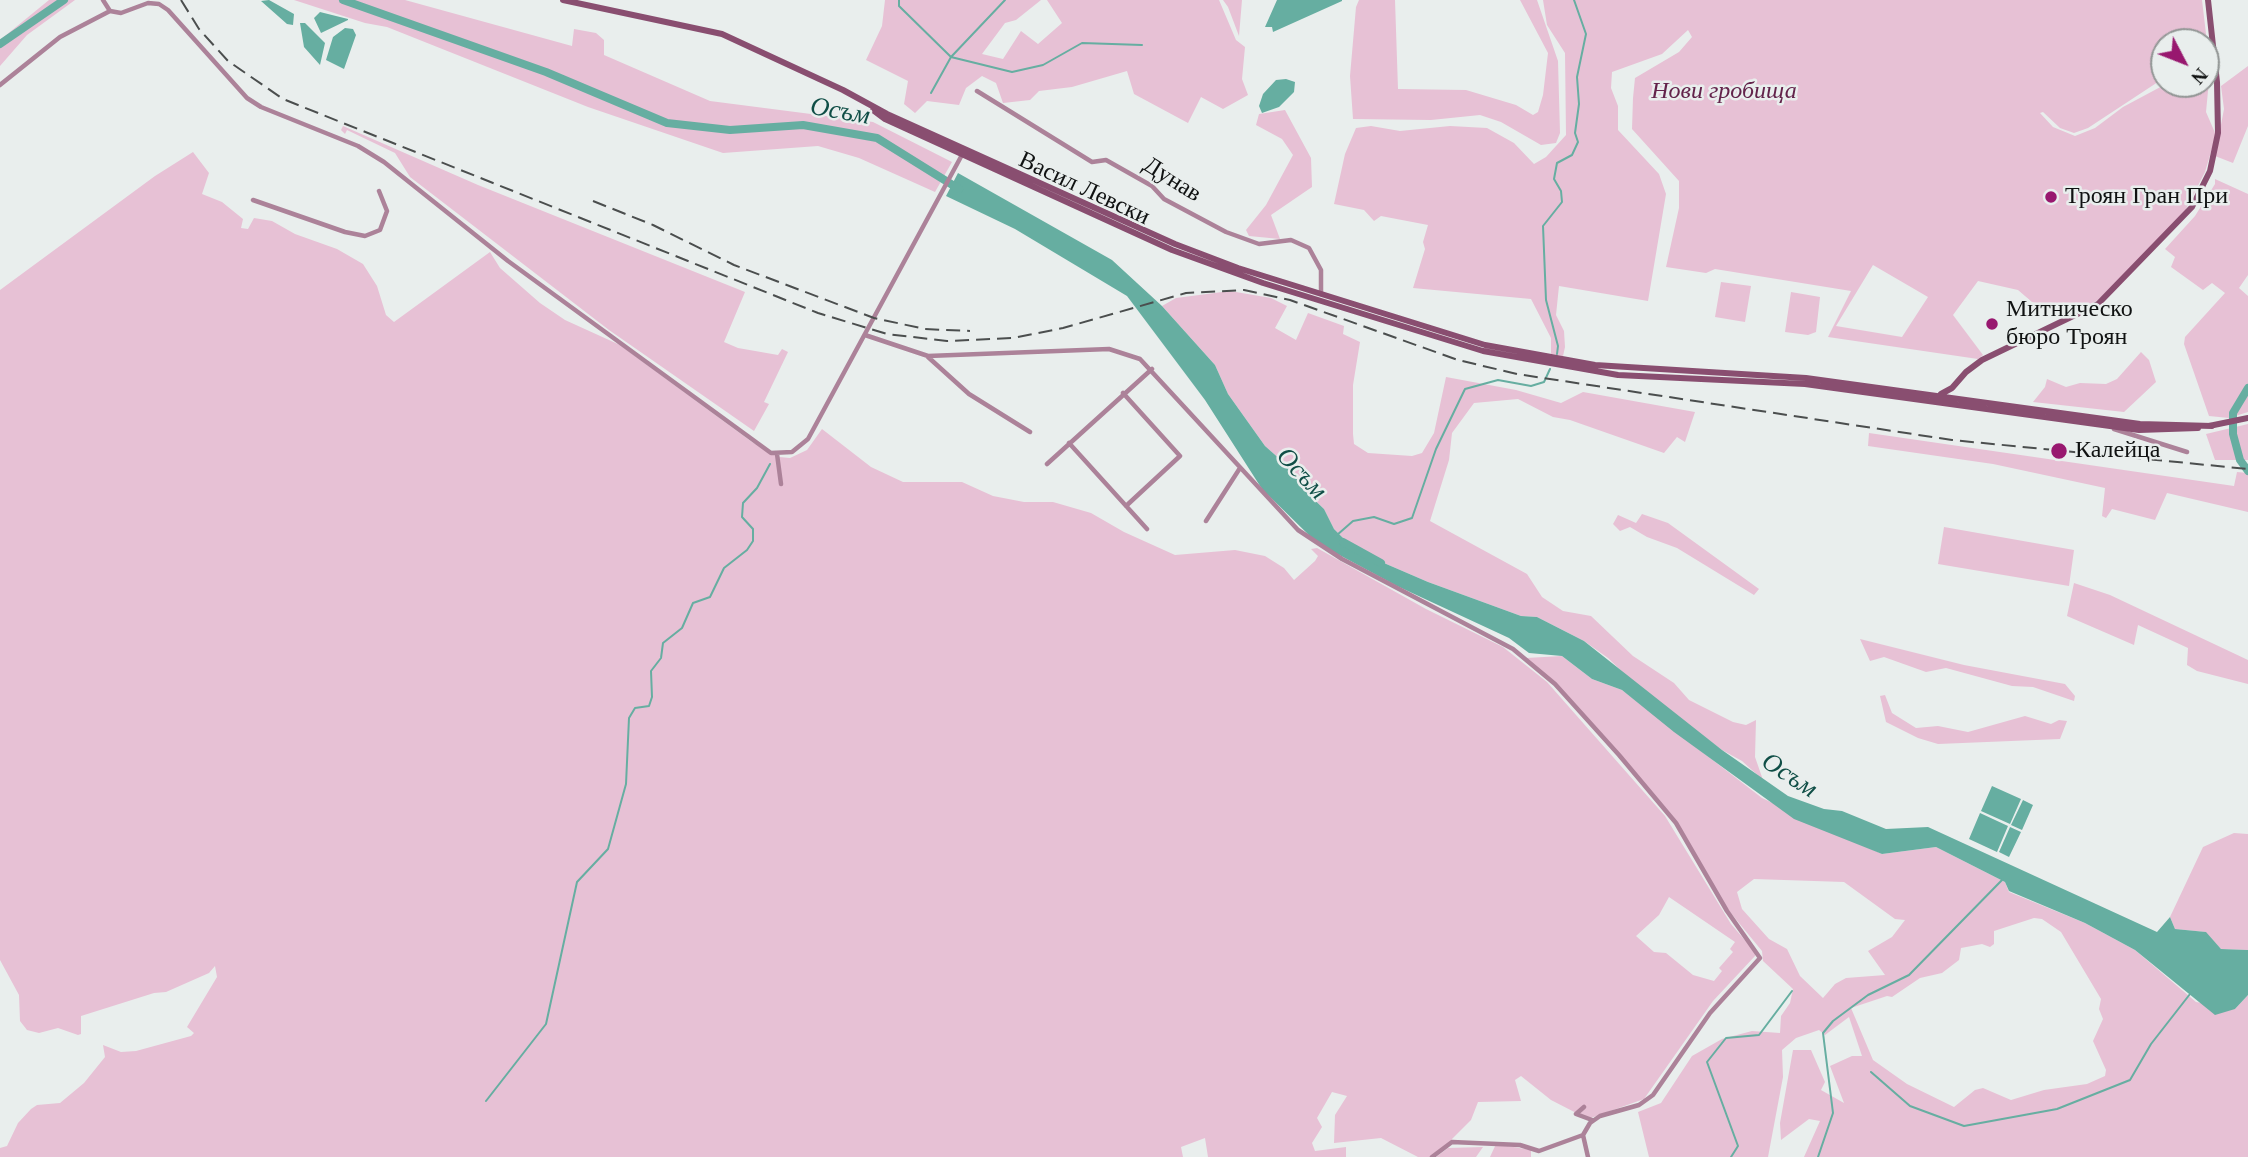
<!DOCTYPE html>
<meta charset="utf-8">
<style>
body{margin:0}
#map{position:relative;width:2248px;height:1157px;overflow:hidden;background:#e9eeed;font-family:"Times New Roman",serif}
canvas{display:block}
.north{position:absolute;left:2150px;top:28px;width:70px;height:70px;box-sizing:border-box;background:#e9eeed;border:2px solid #929695;border-radius:50%;rotate:132deg;font-size:19px;font-weight:700;line-height:28px;text-align:center;color:#101212}
.north::after{content:'';display:block;margin:auto;width:24px;height:32px;background:#98186f;clip-path:polygon(50% 0,100% 100%,50% 72%,0 100%)}
</style>
<div id="map">
<canvas width="2248" height="1157"></canvas>
<div class="north">N</div>
</div>
<script>
const context = document.querySelector('canvas').getContext('2d');
context.lineJoin = 'round';
function fill(path, color) {
  context.fillStyle = color;
  context.fill(path, 'evenodd');
}
function shape(rows) {
  const path = new Path2D();
  for (const r of rows) {
    path.moveTo(r[0], r[1]);
    for (let i = 2; i < r.length; i += 2) path.lineTo(r[i], r[i + 1]);
  }
  return path;
}
function strokePath(path, color, width, dash) {
  context.strokeStyle = color;
  context.lineWidth = width;
  context.lineCap = dash ? 'butt' : 'round';
  context.setLineDash(dash || []);
  context.stroke(path);
}
function drawText(font, color, halo, rows, align = 'center') {
  context.font = font + ' "Times New Roman",serif';
  context.lineWidth = 5;
  context.setLineDash([]);
  context.textBaseline = 'middle';
  context.strokeStyle = halo;
  context.fillStyle = color;
  for (const [text, x, y, turn = 0] of rows) {
    context.save();
    context.translate(x, y);
    context.rotate((+turn || 0) * Math.PI / 180);
    context.textAlign = isNaN(turn) ? turn : align;
    if (halo) context.strokeText(text, 0, 0);
    context.fillText(text, 0, 0);
    context.restore();
  }
}
fill(shape([
 [49,0,75,0,27,35,0,66,0,40],
 [294,0,405,0,572,46,574,29,596,33,604,40,604,55,710,101,873,122,952,162,935,192,859,158,818,146,723,153,588,107,387,27,365,23],
 [885,0,1041,0,1016,20,1005,23,982,54,1003,59,1021,31,1038,44,1062,23,1047,0,1219,0,1236,40,1245,47,1242,79,1248,95,1223,109,1201,97,1188,123,1134,94,1127,71,1072,87,1039,91,1030,100,1003,103,996,83,982,76,966,88,959,105,927,101,915,113,904,104,908,81,866,60,882,26],
 [1223,0,1242,0,1239,36,1228,7],
 [1359,0,1395,0,1398,89,1466,90,1516,105,1533,115,1538,112,1543,95,1548,53,1520,0,1537,0,1558,61,1560,133,1556,143,1541,145,1501,122,1480,115,1431,120,1353,119,1350,76,1356,7],
 [1543,0,2202,0,2206,34,2208,64,2206,42,2164,42,2164,78,2088,128,2074,133,2060,128,2043,112,2040,113,2053,127,2075,136,2095,128,2123,107,2166,84,2206,84,2206,68,2210,70,2206,112,2216,135,2205,172,2183,215,2098,300,2068,316,2059,309,2032,302,2018,290,1978,281,1953,315,1983,355,1978,359,1828,337,1851,291,1715,269,1706,273,1666,267,1679,208,1679,181,1632,129,1633,98,1635,78,1679,52,1692,37,1688,30,1662,54,1612,72,1611,88,1618,106,1618,130,1659,174,1666,194,1648,301,1559,286,1556,315,1564,331,1565,347,1563,356,1551,354,1551,338,1531,299,1413,288,1425,249,1423,242,1428,225,1381,216,1374,221,1364,210,1334,204,1345,154,1356,128,1371,126,1400,131,1450,126,1487,128,1514,143,1534,164,1546,157,1566,135,1565,53,1547,25],
 [1873,265,1928,297,1902,337,1836,326],
 [2248,66,2248,126,2233,163,2215,156,2224,109,2221,86],
 [1285,110,1311,158,1312,187,1271,215,1280,239,1249,236,1246,230,1266,205,1293,155,1282,139,1256,125,1259,114],
 [343,126,478,185,745,292,724,342,738,348,778,355,782,349,788,352,764,402,769,404,754,431,609,330,410,177,395,153,347,130,345,134,341,130],
 [193,152,209,173,202,194,222,202,243,219,241,228,248,229,254,218,272,221,295,234,337,249,363,264,377,286,386,315,394,322,490,252,500,268,540,303,565,320,620,345,752,442,779,457,790,458,807,450,822,429,871,467,903,482,962,482,993,496,1024,502,1053,502,1091,513,1124,532,1175,555,1235,550,1265,556,1284,568,1294,580,1315,561,1318,556,1311,549,1317,548,1426,609,1503,647,1547,682,1665,816,1731,924,1755,952,1755,956,1713,1001,1644,1099,1588,1119,1551,1100,1521,1076,1515,1080,1521,1101,1478,1102,1471,1120,1452,1139,1451,1144,1431,1157,1418,1157,1381,1138,1334,1143,1335,1115,1347,1096,1332,1092,1317,1118,1322,1127,1312,1143,1315,1151,1346,1147,1346,1157,1208,1157,1205,1138,1181,1147,1183,1157,0,1157,0,1148,7,1146,18,1123,31,1109,37,1105,60,1103,84,1083,105,1057,103,1045,121,1052,136,1051,191,1036,194,1033,187,1027,217,977,215,966,209,973,166,992,154,993,81,1016,81,1034,78,1035,58,1028,39,1033,27,1030,20,1021,19,995,0,960,0,290,155,176],
 [1669,897,1735,942,1730,949,1733,952,1719,968,1722,971,1714,981,1693,975,1666,953,1654,952,1636,936,1659,915],
 [2215,179,2248,194,2248,275,2239,288,2248,296,2248,412,2229,418,2209,416,2184,344,2185,337,2225,293,2212,283,2203,290,2171,267,2175,257,2165,249,2195,216,2215,184],
 [1721,282,1751,286,1745,322,1715,317],
 [1230,291,1271,298,1287,306,1275,328,1296,340,1308,313,1344,326,1343,334,1360,342,1353,385,1353,434,1354,444,1368,453,1412,456,1422,453,1434,433,1446,377,1516,390,1561,403,1583,392,1695,412,1685,442,1677,437,1664,453,1570,420,1553,417,1518,399,1474,403,1452,433,1449,460,1430,521,1527,574,1542,597,1563,611,1591,616,1633,656,1674,683,1689,700,1733,722,1746,725,1756,720,1755,757,1763,780,1742,761,1722,750,1640,689,1608,658,1584,641,1537,617,1521,616,1428,582,1356,551,1334,529,1324,509,1302,488,1291,469,1265,446,1228,394,1215,365,1162,306,1176,298],
 [1791,292,1820,297,1816,332,1808,335,1785,332],
 [2141,352,2149,360,2156,382,2124,412,2033,402,2045,387,2047,379,2066,387,2080,383,2106,384,2117,379],
 [2248,424,2248,460,2215,460,2206,434],
 [1869,433,2234,486,2237,472,2248,473,2248,512,2167,493,2155,520,2112,509,2106,518,2102,516,2105,488,1993,464,1868,446],
 [1642,514,1668,523,1759,589,1754,595,1677,548,1647,537,1630,527,1620,531,1613,524,1618,515,1636,523],
 [1944,527,2074,550,2069,586,1938,564],
 [2074,583,2110,595,2248,660,2248,684,2197,671,2187,665,2188,648,2138,625,2134,645,2067,616],
 [1860,639,1964,665,2065,684,2075,696,2074,701,2033,687,2012,686,1946,668,1926,672,1884,657,1870,661],
 [1562,656,1592,679,1622,690,1762,798,1882,854,1936,847,2005,882,2009,892,2085,923,2135,950,2196,1002,2235,1009,2248,995,2248,1157,1804,1157,1820,1121,1809,1119,1781,1140,1780,1123,1793,1050,1811,1050,1825,1082,1821,1090,1844,1103,1830,1066,1852,1056,1862,1056,1849,1017,1825,1035,1819,1030,1796,1038,1782,1050,1783,1077,1768,1157,1649,1157,1638,1112,1661,1103,1692,1056,1722,1039,1752,1031,1780,1033,1781,1016,1790,1003,1793,989,1763,961,1762,951,1725,906,1675,822,1564,694,1526,658],
 [1754,879,1844,882,1895,919,1905,920,1892,937,1868,951,1885,975,1846,978,1835,984,1823,998,1800,976,1787,949,1769,939,1742,909,1737,892],
 [2034,918,2042,919,2061,932,2101,999,2099,1009,2103,1019,2093,1041,2106,1070,2105,1076,2087,1084,2044,1090,2011,1100,1983,1088,1975,1090,1954,1107,1907,1084,1873,1060,1851,1008,1887,996,1892,997,1920,978,1942,973,1959,960,1961,948,1982,944,1990,947,1994,944,1994,931],
 [1885,695,1892,713,1916,728,1938,726,1968,732,2025,716,2051,724,2059,720,2067,721,2060,739,1938,744,1918,738,1886,722,1880,696],
 [2234,833,2248,834,2248,950,2221,949,2205,932,2175,929,2170,917,2203,847],
 [1496,1144,1531,1150,1531,1157,1490,1157],
 [1483,1147,1476,1157,1436,1157,1448,1148]
]), '#e7c1d5');
fill(shape([
 [269,0,294,14,293,25,287,24,261,1],
 [1277,0,1342,0,1342,1,1273,32,1272,27,1265,27],
 [320,12,348,19,348,20,321,33,314,18],
 [300,23,305,23,325,43,320,65,304,47],
 [345,28,353,29,356,35,344,69,326,60,333,37],
 [1286,79,1295,82,1294,92,1279,107,1262,113,1259,106,1263,94,1276,80],
 [958,173,1112,260,1162,306,1215,365,1228,394,1265,446,1291,469,1302,488,1324,509,1334,529,1356,551,1428,582,1521,616,1537,617,1584,641,1722,750,1788,796,1824,809,1842,811,1886,829,1928,827,2157,932,2170,917,2175,929,2206,932,2221,949,2248,950,2248,995,2235,1009,2215,1015,2135,950,2085,923,2009,891,2005,882,1936,847,1882,854,1794,819,1674,732,1622,690,1592,679,1562,656,1529,653,1509,638,1397,586,1317,543,1262,489,1205,400,1127,296,1015,229,946,196],
 [1992,786,2021,799,2010,824,1981,811],
 [2023,800,2033,805,2022,830,2011,825],
 [1980,813,2008,826,1997,852,1969,839],
 [2010,827,2021,832,2009,857,1999,852]
]), '#66aea1');
strokePath(shape([
 [899,0,899,6,951,57,931,93],
 [1005,0,951,57,1012,72,1043,65,1082,43,1142,45],
 [1557,354,1558,346,1546,300,1543,226,1562,202,1561,191,1554,179,1557,163,1572,155,1578,142,1575,133,1579,104,1577,77,1586,34,1574,0],
 [1337,535,1353,521,1374,517,1394,524,1412,518,1436,449,1465,389,1498,380,1531,386,1544,382,1550,369],
 [1871,1072,1910,1106,1964,1126,2057,1109,2130,1080,2151,1044,2190,994],
 [486,1101,546,1024,577,882,608,849,626,784,629,718,635,708,649,706,652,697,651,671,661,658,663,643,682,628,693,603,710,597,724,568,747,550,753,541,753,529,742,517,743,503,757,488,770,464],
 [1731,1157,1738,1146,1707,1062,1726,1038,1759,1035,1792,991],
 [1818,1157,1833,1113,1823,1033,1833,1021,1868,995,1909,975,2003,879]
]), '#66aea1', 2);
strokePath(shape([
 [343,0,546,72,667,123,730,130,803,125,877,138,959,189],
 [0,44,64,0],
 [2248,388,2233,413,2233,434,2240,460,2248,471],
 [1343,542,1381,563]
]), '#66aea1', 8);
strokePath(shape([
 [103,0,110,11],
 [110,11,121,13,148,3,159,4,168,10,247,98,261,107,358,146,384,162,508,261,771,453,792,452,808,439,963,153],
 [0,85,60,37,110,11],
 [977,91,1092,162,1106,160,1152,186,1164,199,1226,232,1259,244,1291,240,1309,248,1321,270,1321,294],
 [253,200,345,232,365,236,380,230,387,211,379,191],
 [865,335,928,356,1109,349,1140,359,1298,530,1342,559,1513,649,1555,684,1619,755,1676,823,1727,911,1760,958,1710,1013,1653,1095,1639,1105,1600,1116,1590,1123,1583,1135,1588,1157],
 [928,357,969,394,1030,432],
 [1123,393,1180,456,1126,506],
 [2114,429,2187,452],
 [1069,443,1147,529],
 [777,454,781,484],
 [1047,464,1152,369],
 [1206,521,1240,468],
 [1584,1107,1576,1114,1592,1120],
 [1432,1157,1452,1142,1520,1145,1539,1151,1583,1135]
]), '#ac8299', 4.5);
strokePath(shape([
 [563,0,722,34,843,90,887,114,1175,244,1238,268,1485,345,1595,365,1806,378,2140,424,2212,426],
 [873,110,885,119,1172,250,1263,283,1483,351,1618,375,1805,384,2139,430,2198,428],
 [1941,394,1952,388,1966,372,1982,360,2098,304,2192,207,2210,171,2218,133,2217,82,2208,0],
 [2209,426,2248,418]
]), '#894e70', 6);
strokePath(shape([
 [181,0,199,29,228,61,283,99,818,313,887,334,947,341,1013,338,1063,328,1186,293,1244,290,1290,300,1458,360,1517,374,1952,440,2248,469],
 [593,201,653,225,734,265,874,318,925,329,970,331]
]), '#4b4e4e', 2, [14, 7]);
for (const [x, y, r, color] of [
 [2051,197,7,"#98186f"],
 [1992,324,7,"#98186f"],
 [2059,451,9,"#98186f"]
]) {
  const dot = new Path2D();
  dot.arc(x, y, r, 0, 2 * Math.PI);
  context.fillStyle = color;
  context.fill(dot);
  strokePath(dot, '#e9eeed', 2.5);
}
drawText('italic 24px', '#63234b', '#e9eeed', [
 ["Нови гробища",1724,92]
]);
drawText('24px', '#101212', '#e9eeed', [
 ["Дунав",1172,180,32],
 ["Васил Левски",1084,189,25]
]);
drawText('24px', '#101212', '#e9eeed', [
 ["Троян Гран При",2065,197],
 ["Митническо",2006,310],
 ["бюро Троян",2006,338],
 ["Калейца",2075,451]
], 'left');
drawText('italic 26px', '#0f4e46', '#e9eeed', [
 ["Осъм",840,112,10],
 ["Осъм",1301,474,47],
 ["Осъм",1789,776,33]
]);
</script>
